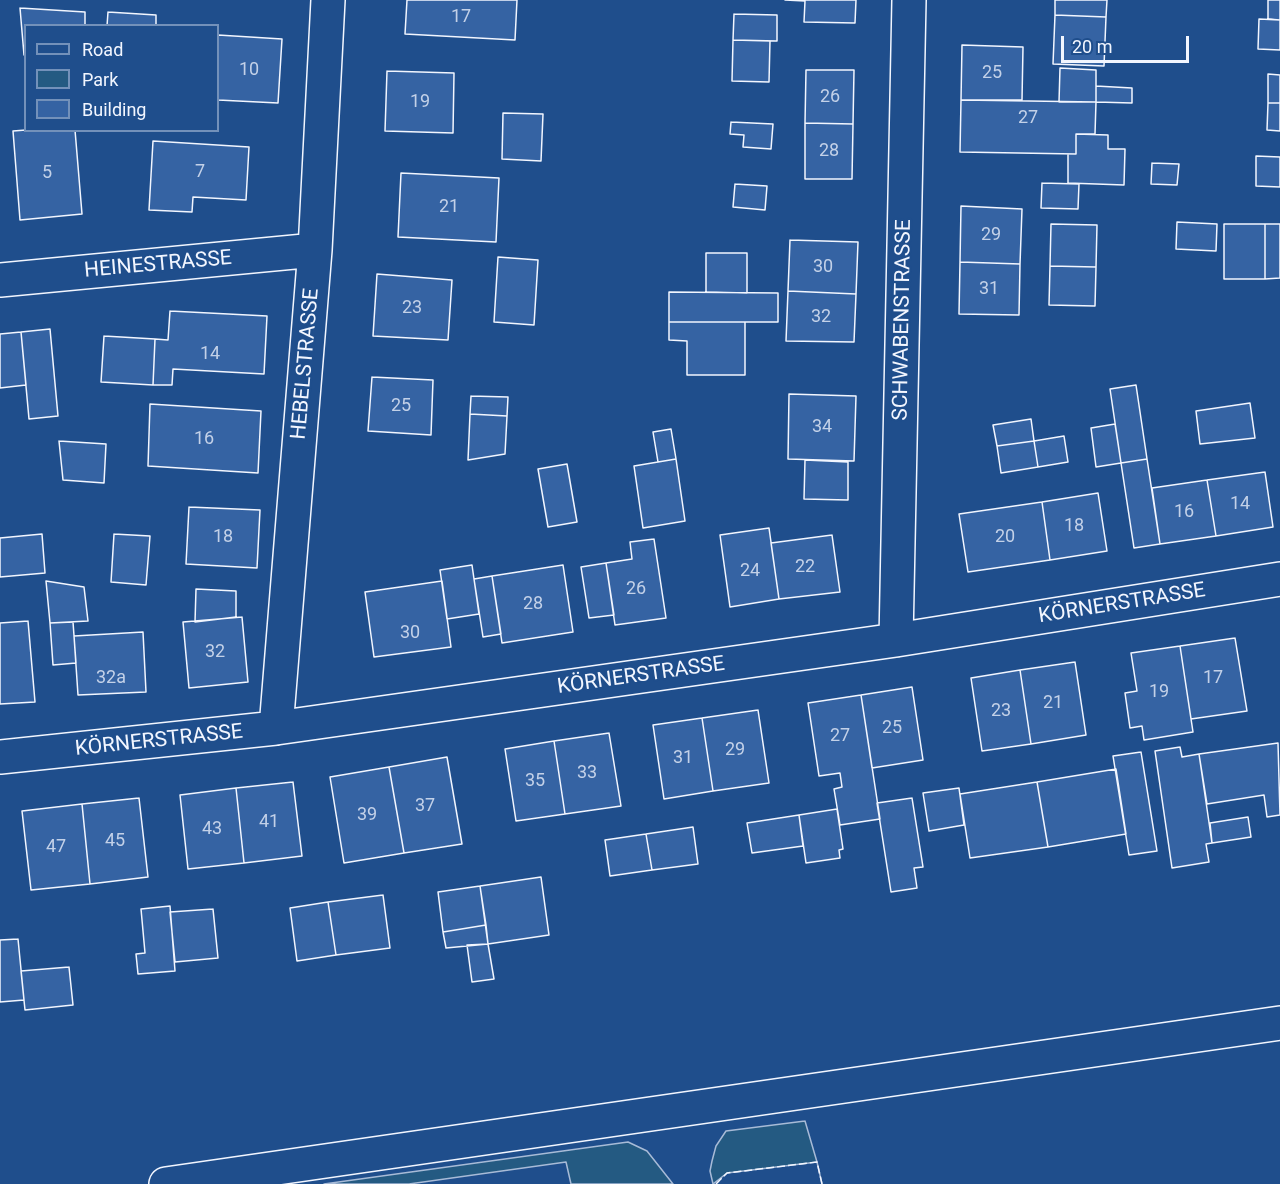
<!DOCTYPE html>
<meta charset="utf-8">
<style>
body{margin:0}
#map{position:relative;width:1280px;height:1184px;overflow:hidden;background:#1f4e8c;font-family:Roboto,sans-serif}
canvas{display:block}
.legend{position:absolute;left:24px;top:24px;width:195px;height:108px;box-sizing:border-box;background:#1f4e8c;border:2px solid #7391ba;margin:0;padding:8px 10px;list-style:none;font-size:18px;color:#f2f6ff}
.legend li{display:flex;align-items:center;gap:12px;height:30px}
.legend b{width:30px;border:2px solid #7391ba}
.scale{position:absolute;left:1061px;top:36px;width:128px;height:27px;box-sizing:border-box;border:3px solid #f2f6ff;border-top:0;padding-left:8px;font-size:18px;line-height:21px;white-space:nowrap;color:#f2f6ff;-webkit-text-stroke:4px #1f4e8c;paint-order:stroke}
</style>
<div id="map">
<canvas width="1280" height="1184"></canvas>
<ul class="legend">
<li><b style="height:8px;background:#1f4e8c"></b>Road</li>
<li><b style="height:16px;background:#245a82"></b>Park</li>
<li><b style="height:16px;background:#3563a3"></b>Building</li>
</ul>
<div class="scale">20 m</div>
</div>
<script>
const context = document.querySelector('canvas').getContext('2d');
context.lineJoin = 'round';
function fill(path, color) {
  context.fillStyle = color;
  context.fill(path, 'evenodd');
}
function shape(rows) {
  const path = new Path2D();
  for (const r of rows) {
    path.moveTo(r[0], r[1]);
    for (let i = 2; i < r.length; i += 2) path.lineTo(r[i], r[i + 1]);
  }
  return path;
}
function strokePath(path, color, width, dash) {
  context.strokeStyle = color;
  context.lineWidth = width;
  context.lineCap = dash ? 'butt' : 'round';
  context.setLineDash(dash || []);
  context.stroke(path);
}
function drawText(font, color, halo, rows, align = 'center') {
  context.font = font + ' Roboto,sans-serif';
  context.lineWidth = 4.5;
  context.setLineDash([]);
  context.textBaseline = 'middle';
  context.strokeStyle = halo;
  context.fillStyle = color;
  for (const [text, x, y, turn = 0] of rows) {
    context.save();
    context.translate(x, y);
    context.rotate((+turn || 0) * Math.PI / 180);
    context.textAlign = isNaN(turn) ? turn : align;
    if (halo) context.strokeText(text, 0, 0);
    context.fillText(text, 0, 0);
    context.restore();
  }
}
const green = shape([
 [805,1121,817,1162,822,1184,817,1162,727,1173,713,1184,710,1171,712,1161,716,1146,726,1131,805,1121],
 [628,1142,647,1151,673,1184,571,1184,566,1162,409,1184,324,1184,628,1142]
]);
fill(green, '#245a82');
strokePath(green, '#a8bbd7', 1.5);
const building = shape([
 [407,0,517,0,515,40,405,34,407,0],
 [785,0,856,0,855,23,804,22,805,1,785,0],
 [1055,0,1107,0,1106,17,1055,15,1055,0],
 [1268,0,1280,0,1280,20,1268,19,1268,0],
 [20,8,85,12,85,26,26,26,24,55,20,8],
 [108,12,156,15,156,26,107,26,108,12],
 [734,14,777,15,777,41,733,40,734,14],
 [1055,15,1106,17,1104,66,1053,64,1055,15],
 [1259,19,1280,20,1280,50,1258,49,1259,19],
 [218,35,282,39,278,103,218,100,218,35],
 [733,40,770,41,769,82,732,81,733,40],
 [962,45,1023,47,1022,100,961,100,962,45],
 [1060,68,1096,70,1096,102,1059,102,1060,68],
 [806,70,854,70,853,124,805,123,806,70],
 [387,71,454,73,453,133,385,131,387,71],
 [1268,74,1280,75,1280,103,1268,103,1268,74],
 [1096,86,1132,88,1132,103,1096,102,1096,86],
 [961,100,1096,102,1095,134,1076,134,1076,154,960,152,961,100],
 [1268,103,1280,103,1280,131,1267,130,1268,103],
 [503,113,543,114,541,161,502,159,503,113],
 [731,122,773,124,771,149,743,147,744,135,730,134,731,122],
 [805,123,853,124,852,179,805,179,805,123],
 [26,130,75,130,82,214,20,220,13,131,26,130],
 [1076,134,1108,135,1108,149,1125,149,1124,185,1068,183,1068,154,1076,154,1076,134],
 [153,141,249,147,246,200,193,197,192,212,149,210,153,141],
 [1256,156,1280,157,1280,187,1256,186,1256,156],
 [1152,163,1179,164,1177,185,1151,184,1152,163],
 [401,173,499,178,496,242,398,237,401,173],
 [1042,183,1079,184,1078,209,1041,208,1042,183],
 [735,184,767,186,765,210,733,207,735,184],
 [961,206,1022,209,1020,264,960,262,961,206],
 [1177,222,1217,224,1216,251,1176,249,1177,222],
 [1051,224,1097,225,1096,267,1050,266,1051,224],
 [1224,224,1265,224,1265,279,1224,279,1224,224],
 [1265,224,1280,224,1280,278,1265,279,1265,224],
 [790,240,858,242,856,294,788,291,790,240],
 [706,253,747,253,747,293,706,292,706,253],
 [498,257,538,260,534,325,494,322,498,257],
 [960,262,1020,264,1019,315,959,314,960,262],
 [1050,266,1096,267,1095,306,1049,305,1050,266],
 [377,274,452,280,448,340,373,336,377,274],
 [788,291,856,294,854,342,786,341,788,291],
 [669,292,778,293,778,322,669,322,669,292],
 [170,311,267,316,264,374,173,369,172,385,153,385,155,339,168,340,170,311],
 [669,322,745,322,745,375,687,375,687,341,669,340,669,322],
 [50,329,58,416,29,419,21,332,50,329],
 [21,332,26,385,0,388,0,334,21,332],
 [104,336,155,339,153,385,101,382,104,336],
 [372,377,433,380,431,435,368,431,372,377],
 [1136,385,1147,459,1121,463,1110,389,1136,385],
 [789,394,856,396,854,461,788,459,789,394],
 [471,396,508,397,507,416,470,414,471,396],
 [1250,403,1255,438,1200,444,1196,411,1250,403],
 [150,404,261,411,258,473,148,466,150,404],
 [470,414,507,416,505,454,468,460,470,414],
 [1031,419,1034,441,997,446,993,425,1031,419],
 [1115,424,1121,463,1096,467,1091,428,1115,424],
 [671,429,676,459,658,462,653,432,671,429],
 [1064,436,1068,462,1038,467,1034,441,1064,436],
 [59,441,106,444,104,483,63,480,59,441],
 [1034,441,1038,467,1001,473,997,446,1034,441],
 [676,459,685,521,643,528,634,466,676,459],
 [1147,459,1160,544,1134,548,1121,463,1147,459],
 [805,460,848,462,848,500,804,499,805,460],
 [567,464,577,522,548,527,538,469,567,464],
 [1265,472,1273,527,1216,536,1207,480,1265,472],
 [1207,480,1216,536,1160,544,1152,488,1207,480],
 [1098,493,1107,551,1050,560,1042,502,1098,493],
 [1042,502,1050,560,968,572,959,514,1042,502],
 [189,507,260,510,257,568,186,564,189,507],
 [769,528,779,599,730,607,720,535,769,528],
 [42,534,45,573,0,577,0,538,42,534],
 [114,534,150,536,146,585,111,582,114,534],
 [832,535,840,592,779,599,771,543,832,535],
 [654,539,666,618,615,625,606,563,632,559,630,542,654,539],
 [606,563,614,615,589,618,581,567,606,563],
 [472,565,479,614,447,619,440,570,472,565],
 [563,565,573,632,502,643,492,576,563,565],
 [492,576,501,634,483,637,474,579,492,576],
 [46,581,84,587,88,621,50,623,46,581],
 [442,581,451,647,374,657,365,592,442,581],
 [196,589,236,591,236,617,195,622,196,589],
 [242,617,248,682,189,688,183,622,242,617],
 [28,621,35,702,0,704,0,623,28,621],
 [73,622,76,663,53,665,50,623,73,622],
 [143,632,146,692,78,695,74,636,143,632],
 [1235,638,1247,711,1191,719,1180,646,1235,638],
 [1180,646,1193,732,1144,740,1142,726,1130,728,1125,693,1137,691,1131,653,1180,646],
 [1075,662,1086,735,1031,744,1020,670,1075,662],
 [1020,670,1031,744,982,751,971,678,1020,670],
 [912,687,923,760,872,768,861,695,912,687],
 [861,695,880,819,840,825,834,789,842,787,840,773,819,776,808,703,861,695],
 [758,710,769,783,713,791,702,718,758,710],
 [702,718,713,791,664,799,653,725,702,718],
 [609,733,621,806,565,814,554,741,609,733],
 [554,741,565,814,516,821,505,749,554,741],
 [1278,743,1280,815,1267,817,1264,795,1207,804,1199,754,1278,743],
 [1180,747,1182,757,1199,754,1212,843,1206,844,1209,862,1172,868,1155,751,1180,747],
 [1141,752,1157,851,1129,855,1113,756,1141,752],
 [447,757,462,844,404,853,389,767,447,757],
 [389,767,404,853,344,863,330,777,389,767],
 [1116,769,1126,834,1048,847,1037,782,1116,769],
 [293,782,302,856,244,863,236,788,293,782],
 [1037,782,1048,847,970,858,960,794,1037,782],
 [236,788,244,863,188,869,180,795,236,788],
 [959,788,964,825,929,831,923,793,959,788],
 [139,798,148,877,90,884,82,804,139,798],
 [912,798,923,867,914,868,917,888,891,892,877,803,912,798],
 [82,804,90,884,31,890,22,811,82,804],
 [837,809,843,849,839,850,840,858,806,863,799,815,837,809],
 [799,815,803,846,752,853,747,823,799,815],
 [1248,817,1251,837,1212,843,1210,823,1248,817],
 [693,827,698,864,652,870,646,834,693,827],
 [646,834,652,870,610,876,605,840,646,834],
 [541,877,549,935,488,944,480,886,541,877],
 [480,886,486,925,443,932,438,892,480,886],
 [383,895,390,948,336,955,328,902,383,895],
 [328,902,336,955,297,961,290,908,328,902],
 [170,906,175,971,138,974,136,954,145,953,141,909,170,906],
 [213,909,218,958,175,962,170,912,213,909],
 [486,925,488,944,446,948,443,932,486,925],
 [18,939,24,1000,0,1002,0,940,18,939],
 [488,944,494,979,472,982,467,945,488,944],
 [69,967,73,1005,25,1010,21,971,69,967]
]);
fill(building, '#3563a3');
strokePath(building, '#f2f6ff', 1.5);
const minor = shape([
 [0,280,315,250],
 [896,640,909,0],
 [276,728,315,250,328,0],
 [0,757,276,728,896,640,1280,579]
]);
const tertiary = shape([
 [166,1184,1280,1023]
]);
strokePath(minor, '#f2f6ff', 36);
strokePath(tertiary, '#f2f6ff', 36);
strokePath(minor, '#1f4e8c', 33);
strokePath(tertiary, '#1f4e8c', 33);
strokePath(shape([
 [716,1184,727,1173,817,1162,822,1184]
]), '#f2f6ff', 1.5, [8, 3]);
drawText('18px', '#c3d1e8', null, [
 ["17",461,17],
 ["10",249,70],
 ["25",992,73],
 ["26",830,97],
 ["19",420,102],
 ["27",1028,118],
 ["28",829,151],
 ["7",200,172],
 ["5",47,173],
 ["21",449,207],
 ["29",991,235],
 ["30",823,267],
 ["31",989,289],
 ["23",412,308],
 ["32",821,317],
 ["14",210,354],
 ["25",401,406],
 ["34",822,427],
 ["16",204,439],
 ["14",1240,504],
 ["16",1184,512],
 ["18",1074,526],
 ["18",223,537],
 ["20",1005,537],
 ["22",805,567],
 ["24",750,571],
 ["26",636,589],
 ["28",533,604],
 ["30",410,633],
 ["32",215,652],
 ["32a",111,678],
 ["17",1213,678],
 ["19",1159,692],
 ["21",1053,703],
 ["23",1001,711],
 ["25",892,728],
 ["27",840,736],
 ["29",735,750],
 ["31",683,758],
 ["33",587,773],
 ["35",535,781],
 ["37",425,806],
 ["39",367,815],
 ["41",269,822],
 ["43",212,829],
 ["45",115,841],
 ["47",56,847]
]);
drawText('21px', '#f2f6ff', '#1f4e8c', [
 ["HEINESTRASSE",158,265,-5],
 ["SCHWABENSTRASSE",903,320,-89],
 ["HEBELSTRASSE",306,364,-85],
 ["KÖRNERSTRASSE",1122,604,-9],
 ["KÖRNERSTRASSE",641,676,-8],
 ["KÖRNERSTRASSE",159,741,-6]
]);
</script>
